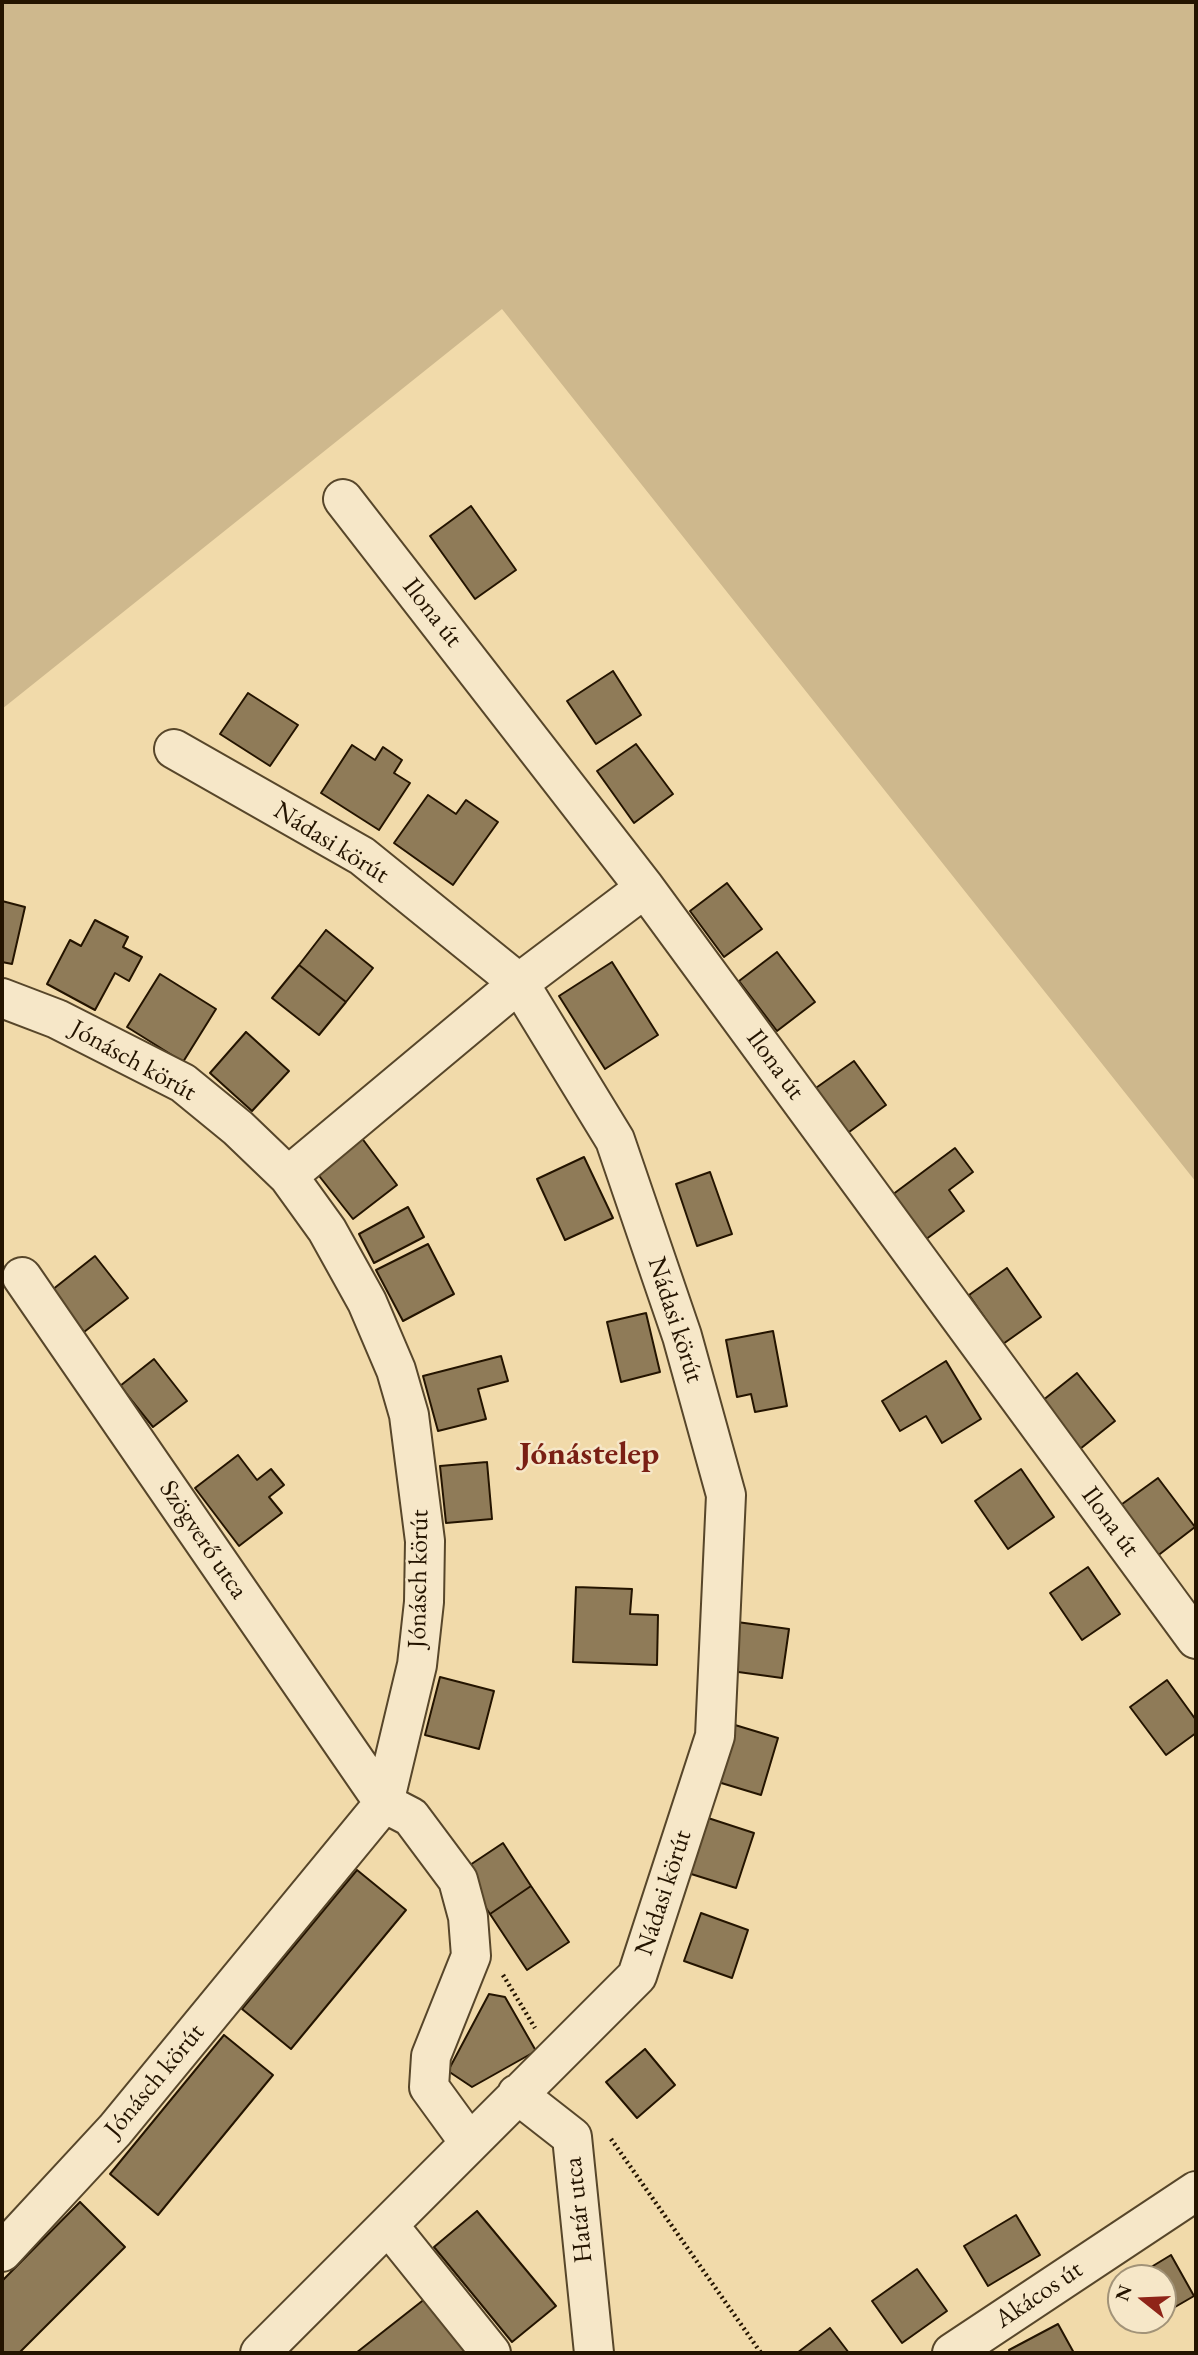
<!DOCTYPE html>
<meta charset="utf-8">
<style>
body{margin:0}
#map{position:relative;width:1198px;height:2355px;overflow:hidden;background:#f1daaa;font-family:"EB Garamond",serif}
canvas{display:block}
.frame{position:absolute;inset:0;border:4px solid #241400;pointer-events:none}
.north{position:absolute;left:1107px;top:2264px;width:70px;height:70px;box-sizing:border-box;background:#f6e7c8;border:2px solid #a29378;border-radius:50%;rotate:288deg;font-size:19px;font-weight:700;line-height:28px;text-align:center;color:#241400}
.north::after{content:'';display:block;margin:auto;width:24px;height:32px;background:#8f2418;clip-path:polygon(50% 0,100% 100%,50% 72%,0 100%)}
</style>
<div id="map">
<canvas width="1198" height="2355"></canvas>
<div class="frame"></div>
<div class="north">N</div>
</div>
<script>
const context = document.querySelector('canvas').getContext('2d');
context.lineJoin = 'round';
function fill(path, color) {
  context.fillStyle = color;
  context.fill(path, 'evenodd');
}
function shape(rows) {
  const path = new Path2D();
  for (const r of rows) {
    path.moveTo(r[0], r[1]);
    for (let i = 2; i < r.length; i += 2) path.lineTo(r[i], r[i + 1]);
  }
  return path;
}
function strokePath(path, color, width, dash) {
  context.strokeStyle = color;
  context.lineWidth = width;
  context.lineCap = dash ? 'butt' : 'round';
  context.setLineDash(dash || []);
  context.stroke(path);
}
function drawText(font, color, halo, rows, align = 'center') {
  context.font = font + ' "EB Garamond",serif';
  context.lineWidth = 5;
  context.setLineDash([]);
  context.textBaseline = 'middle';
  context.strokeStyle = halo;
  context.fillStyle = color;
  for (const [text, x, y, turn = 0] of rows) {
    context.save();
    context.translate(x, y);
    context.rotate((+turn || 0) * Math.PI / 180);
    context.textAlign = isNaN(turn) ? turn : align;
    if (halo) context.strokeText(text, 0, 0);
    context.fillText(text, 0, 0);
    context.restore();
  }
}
fill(shape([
 [2,2,1196,2,1196,1182,502,309,2,709]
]), '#ceb88d');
const building = shape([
 [471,506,516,570,475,599,430,536,471,506],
 [613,671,641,715,596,744,567,701,613,671],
 [248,693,298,725,270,766,220,734,248,693],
 [636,744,673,794,634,823,597,771,636,744],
 [352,745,375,760,383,747,402,760,394,773,410,783,379,830,321,793,352,745],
 [428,795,456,814,466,800,498,822,453,885,394,843,428,795],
 [727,883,762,929,724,957,690,911,727,883],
 [2,901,25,907,12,964,2,962,2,901],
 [95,920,128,937,123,947,142,957,129,981,115,973,95,1010,47,984,70,940,81,946,95,920],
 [326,930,373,968,346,1002,299,965,326,930],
 [777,952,815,1002,777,1031,739,981,777,952],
 [612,962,658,1035,605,1069,559,996,612,962],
 [299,965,346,1002,319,1035,272,998,299,965],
 [160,974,216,1009,183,1062,127,1027,160,974],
 [246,1032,289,1071,252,1111,210,1073,246,1032],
 [854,1061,886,1105,845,1135,813,1090,854,1061],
 [361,1137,397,1185,353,1219,316,1172,361,1137],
 [955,1148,973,1172,949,1190,964,1211,925,1240,892,1195,955,1148],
 [584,1157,613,1218,565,1240,537,1179,584,1157],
 [710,1172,732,1234,697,1246,676,1184,710,1172],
 [408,1207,424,1237,374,1263,359,1234,408,1207],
 [428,1244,454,1294,403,1321,376,1270,428,1244],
 [95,1256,128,1298,84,1332,52,1290,95,1256],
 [1007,1268,1041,1317,1003,1344,969,1295,1007,1268],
 [646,1313,660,1372,621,1382,607,1322,646,1313],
 [773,1331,787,1406,755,1412,751,1394,737,1397,726,1340,773,1331],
 [501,1356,508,1381,478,1389,486,1419,438,1431,423,1376,501,1356],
 [154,1359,187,1401,153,1427,120,1386,154,1359],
 [946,1361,981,1419,942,1443,926,1416,900,1431,882,1401,946,1361],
 [1077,1373,1115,1421,1080,1449,1042,1401,1077,1373],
 [238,1455,257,1480,271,1469,284,1485,269,1497,282,1513,239,1546,195,1488,238,1455],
 [487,1462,492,1519,446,1523,440,1466,487,1462],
 [1021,1469,1054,1517,1008,1549,975,1501,1021,1469],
 [1158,1478,1195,1527,1156,1557,1118,1507,1158,1478],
 [1088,1567,1120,1614,1082,1640,1050,1593,1088,1567],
 [576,1587,632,1589,630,1614,658,1615,657,1665,573,1662,576,1587],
 [737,1622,789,1629,782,1678,731,1671,737,1622],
 [440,1677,494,1691,479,1749,425,1735,440,1677],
 [1167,1680,1196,1720,1196,1733,1166,1755,1130,1707,1167,1680],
 [735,1725,778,1738,761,1795,718,1782,735,1725],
 [705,1817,754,1833,736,1888,688,1873,705,1817],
 [503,1843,531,1886,490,1914,461,1871,503,1843],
 [357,1870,406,1910,291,2049,242,2009,357,1870],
 [531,1886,569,1942,527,1970,490,1914,531,1886],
 [701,1913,748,1930,732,1978,684,1961,701,1913],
 [489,1994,505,1997,536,2051,472,2087,448,2071,489,1994],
 [224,2035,273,2075,158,2215,110,2174,224,2035],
 [645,2049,675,2085,637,2118,606,2082,645,2049],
 [80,2202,125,2247,19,2353,2,2353,2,2281,80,2202],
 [477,2211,556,2306,512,2342,434,2247,477,2211],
 [1016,2215,1040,2255,988,2286,964,2246,1016,2215],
 [1171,2255,1194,2296,1163,2314,1163,2278,1133,2278,1171,2255],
 [917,2269,947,2311,902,2343,872,2301,917,2269],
 [426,2298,470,2353,356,2353,426,2298],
 [1058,2324,1074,2353,1010,2353,1009,2350,1058,2324],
 [830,2328,849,2353,797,2353,830,2328]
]);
fill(building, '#8f7b58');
strokePath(building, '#241400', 2);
const minor = shape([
 [343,499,645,888,1196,1639],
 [174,749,362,856,519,983,615,1140,682,1336,726,1495,715,1736,637,1976,260,2353],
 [2,998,57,1019,183,1083,238,1128,288,1176,327,1230,367,1302,396,1370,409,1415,425,1541,424,1602,417,1665,384,1803,115,2130,2,2252],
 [288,1176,519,983,645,888],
 [22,1277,384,1803,411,1817,458,1880,468,1917,471,1956,431,2056,429,2087,469,2142],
 [517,2094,572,2137,594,2353],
 [388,2225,491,2353],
 [952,2353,1196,2191]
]);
strokePath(minor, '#57462a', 42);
strokePath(shape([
 [503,1975,535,2028],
 [611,2139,761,2353]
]), '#241400', 4.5, [2, 3.5]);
strokePath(minor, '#f6e7c8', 38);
drawText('26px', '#241400', '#f6e7c8', [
 ["Ilona út",432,613,52],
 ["Nádasi körút",331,843,32],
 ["Jónásch körút",133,1061,29],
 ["Ilona út",775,1065,54],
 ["Nádasi körút",675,1320,72],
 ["Ilona út",1110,1522,54],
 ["Szögverő utca",203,1540,56],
 ["Jónásch körút",419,1579,-89],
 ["Nádasi körút",664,1893,-72],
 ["Jónásch körút",155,2081,-50],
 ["Határ utca",579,2210,-96],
 ["Akácos út",1039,2295,-34]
]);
drawText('bold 33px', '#7a1f14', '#f6e7c8', [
 ["Jónástelep",589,1455]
]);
</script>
